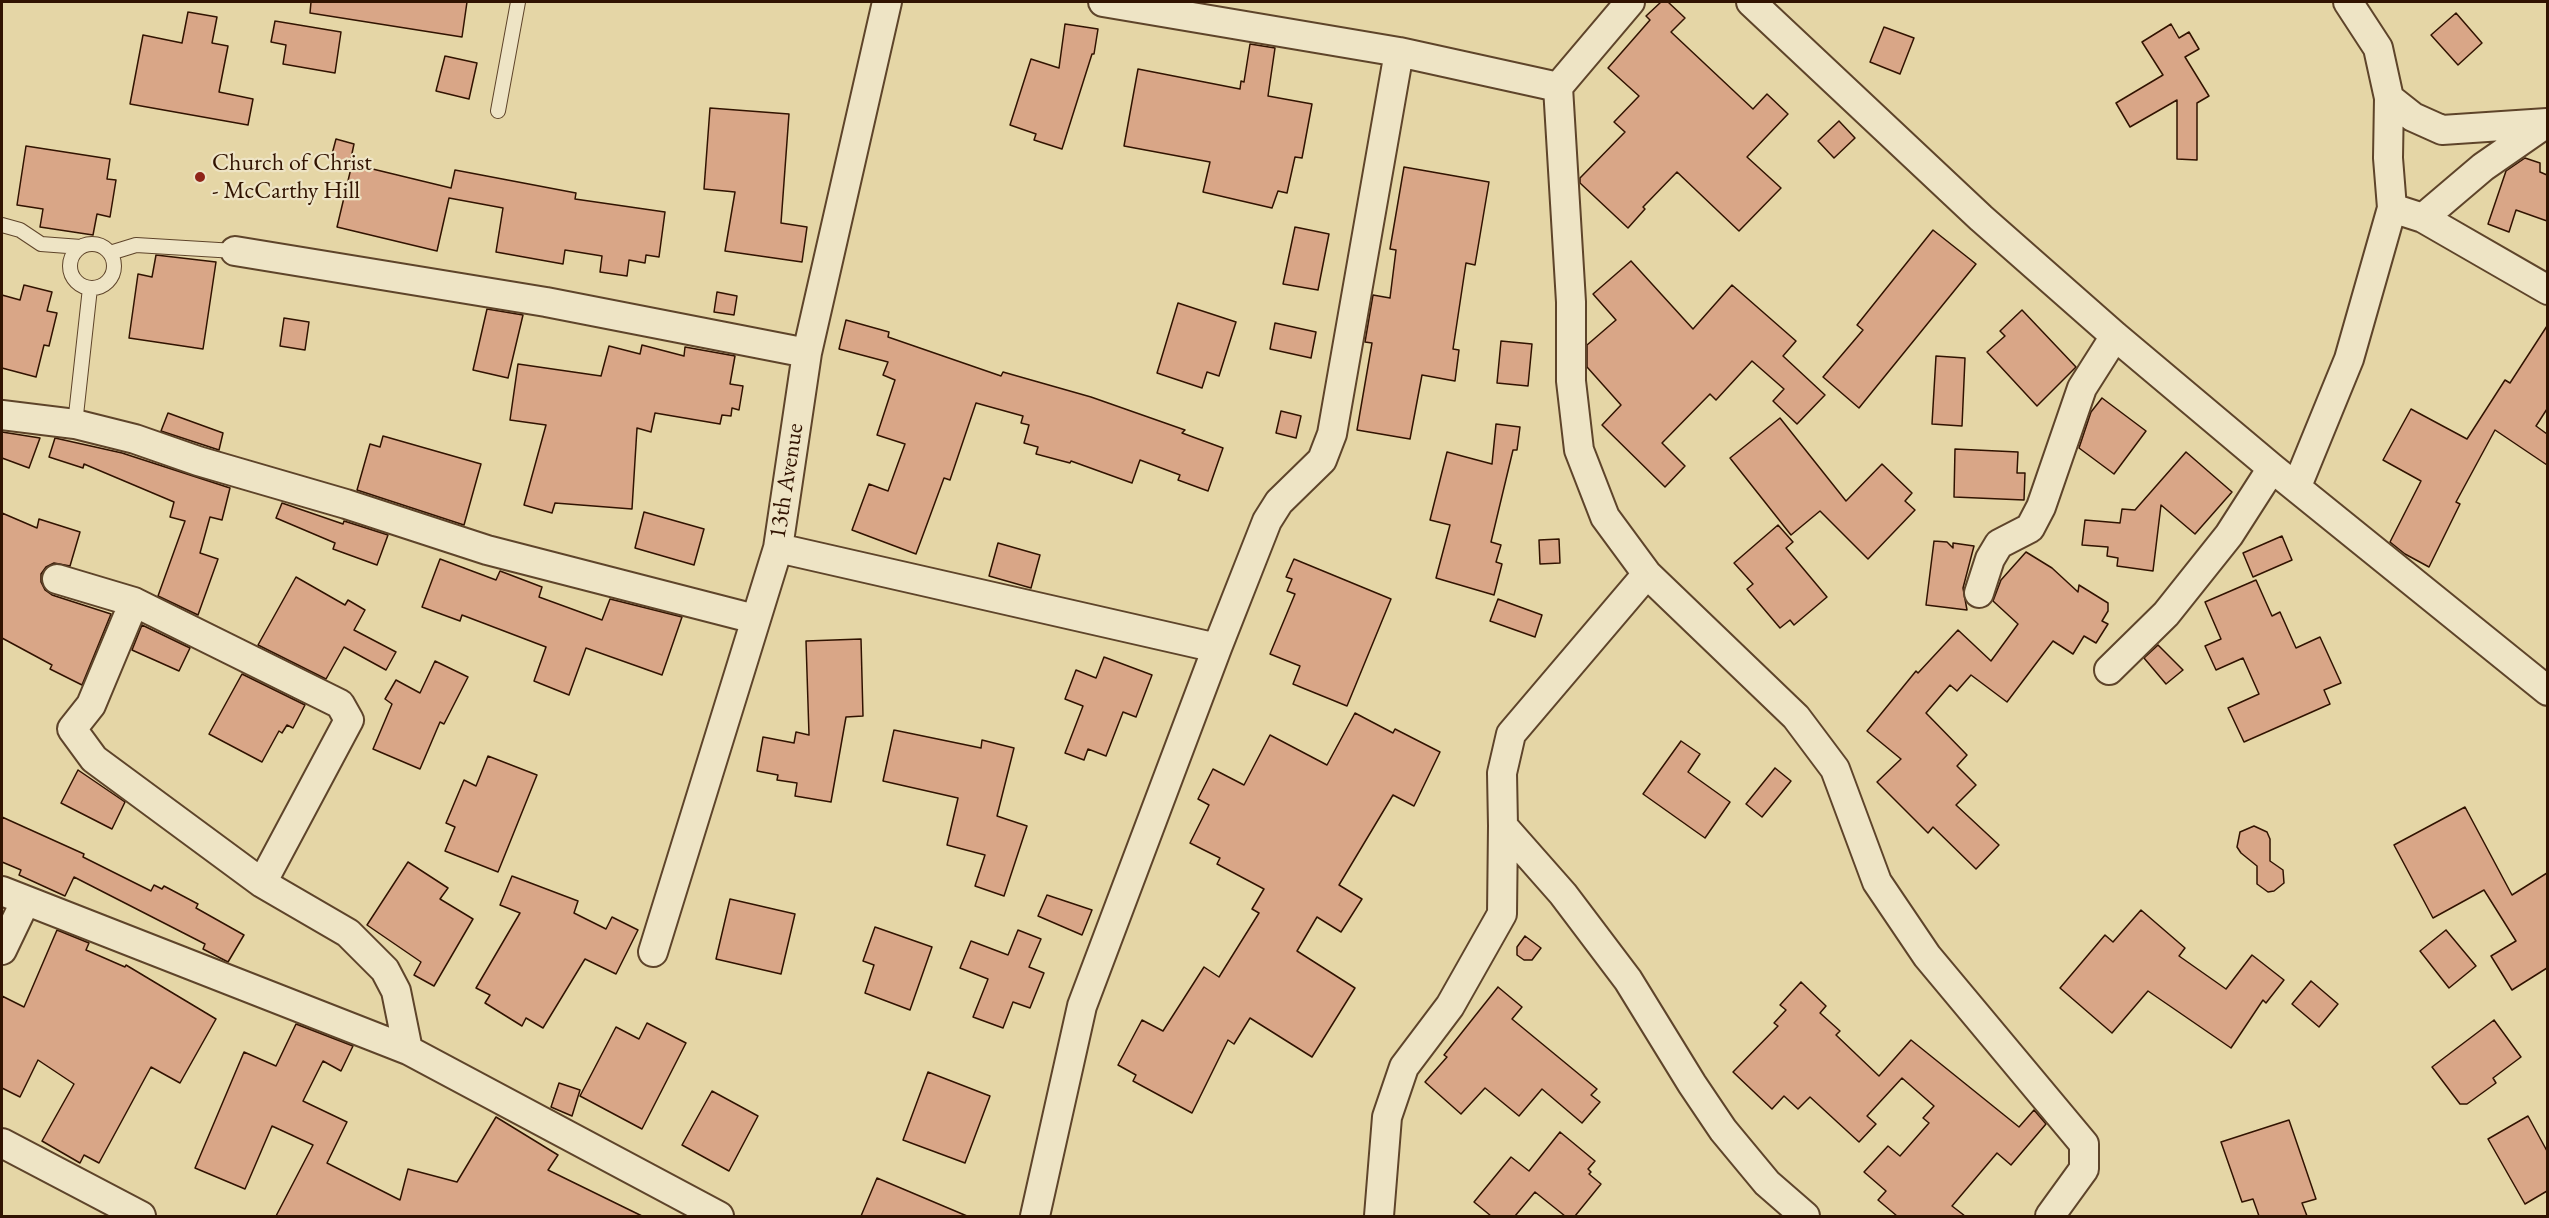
<!DOCTYPE html>
<style>
body{margin:0}
#map{position:relative;width:2549px;height:1218px;overflow:hidden;background:#e5d6a6;font-family:"EB Garamond",serif}
canvas{display:block}
.frame{position:absolute;inset:0;border:3px solid #311301;pointer-events:none}
</style>
<div id="map">
<canvas width="2549" height="1218"></canvas>
<div class="frame"></div>
</div>
<script>
const context = document.querySelector('canvas').getContext('2d');
context.lineJoin = 'round';
function fill(path, color) {
  context.fillStyle = color;
  context.fill(path, 'evenodd');
}
function shape(rows) {
  const path = new Path2D();
  for (const r of rows) {
    if (r.length === 3) {
      path.moveTo(r[0] + r[2], r[1]);
      path.arc(r[0], r[1], r[2], 0, 2 * Math.PI);
      continue;
    }
    path.moveTo(r[0], r[1]);
    for (let i = 2; i < r.length; i += 2) path.lineTo(r[i], r[i + 1]);
  }
  return path;
}
function strokePath(path, color, width, dash) {
  context.strokeStyle = color;
  context.lineWidth = width;
  context.lineCap = dash ? 'butt' : 'round';
  context.setLineDash(dash || []);
  context.stroke(path);
}
function drawText(font, color, halo, rows, align = 'center') {
  context.font = font + ' "EB Garamond",serif';
  context.lineWidth = 4.5;
  context.setLineDash([]);
  context.textBaseline = 'middle';
  context.strokeStyle = halo;
  context.fillStyle = color;
  for (const [text, x, y, turn = 0] of rows) {
    context.save();
    context.translate(x, y);
    context.rotate((+turn || 0) * Math.PI / 180);
    context.textAlign = isNaN(turn) ? turn : align;
    if (halo) context.strokeText(text, 0, 0);
    context.fillText(text, 0, 0);
    context.restore();
  }
}
const building = shape([
 [311,2,467,2,462,37,310,13,311,2],
 [1661,2,1668,2,1685,18,1671,32,1753,109,1767,94,1788,114,1747,157,1781,188,1739,231,1677,172,1643,207,1645,209,1628,228,1580,183,1580,178,1625,132,1614,122,1639,96,1608,68,1650,20,1646,16,1661,2],
 [188,12,217,17,212,43,228,46,219,92,253,99,248,125,130,104,143,35,182,43,188,12],
 [2456,13,2482,43,2458,65,2431,35,2456,13],
 [275,21,341,32,335,73,283,64,286,45,271,42,275,21],
 [1065,24,1098,29,1094,54,1092,54,1062,149,1034,140,1036,134,1010,125,1031,59,1059,68,1065,24],
 [2171,24,2179,38,2189,32,2199,49,2185,57,2209,96,2197,103,2197,160,2177,159,2177,100,2130,127,2116,103,2163,75,2142,42,2171,24],
 [1884,27,1914,38,1900,74,1870,62,1884,27],
 [1250,44,1275,48,1268,96,1312,104,1302,158,1295,157,1287,193,1278,191,1272,208,1203,192,1210,162,1124,146,1138,69,1240,89,1241,81,1244,82,1250,44],
 [445,56,477,63,469,99,436,91,445,56],
 [710,108,789,114,781,223,807,227,802,262,725,251,735,192,704,189,710,108],
 [1839,121,1855,138,1834,158,1818,141,1839,121],
 [336,139,354,144,350,163,331,158,336,139],
 [26,146,110,159,107,179,116,180,110,217,97,214,93,235,40,227,43,209,17,205,26,146],
 [2525,158,2540,163,2540,172,2547,175,2547,221,2516,210,2509,232,2488,224,2506,171,2525,158],
 [352,164,451,188,455,170,576,193,575,199,665,212,659,257,646,255,645,263,629,260,627,276,600,272,602,256,565,250,563,264,496,252,503,208,449,198,437,251,337,227,352,164],
 [1404,167,1489,182,1475,265,1466,263,1453,349,1459,350,1455,381,1422,375,1410,439,1357,430,1372,343,1365,342,1373,295,1390,298,1396,250,1390,249,1404,167],
 [1295,227,1329,234,1318,290,1283,284,1295,227],
 [1933,230,1976,264,1859,408,1823,377,1863,330,1857,325,1933,230],
 [156,255,216,262,203,349,129,338,138,274,152,277,156,255],
 [1631,261,1693,329,1732,285,1796,341,1783,356,1825,395,1797,424,1773,401,1784,389,1752,361,1716,400,1710,394,1662,443,1685,466,1665,487,1602,425,1621,405,1587,367,1587,345,1616,320,1593,294,1631,261],
 [24,285,52,292,47,311,57,313,49,346,44,345,36,377,2,368,2,295,20,300,24,285],
 [717,292,737,296,734,315,714,312,717,292],
 [1178,303,1236,322,1219,376,1207,372,1202,388,1157,373,1178,303],
 [487,309,523,315,508,378,473,370,487,309],
 [2022,310,2076,367,2037,406,1987,352,2005,336,2000,331,2022,310],
 [284,318,309,322,305,350,280,346,284,318],
 [846,320,889,332,888,337,1001,376,1003,372,1091,397,1185,430,1182,433,1223,448,1208,491,1178,480,1180,475,1140,460,1132,483,1071,461,1070,463,1036,454,1038,447,1024,443,1029,425,1021,423,1023,416,976,403,950,480,944,478,916,554,852,530,869,484,888,491,905,444,877,435,895,380,883,375,888,362,839,349,846,320],
 [1275,323,1316,332,1311,358,1270,349,1275,323],
 [2547,326,2547,409,2536,426,2547,434,2547,465,2495,430,2456,502,2460,504,2429,567,2405,554,2390,542,2421,481,2383,460,2411,409,2467,439,2505,380,2510,383,2547,326],
 [1501,341,1532,344,1528,386,1497,383,1501,341],
 [642,345,684,356,685,347,735,356,730,384,743,386,739,410,732,408,731,416,722,415,720,424,655,413,651,432,637,428,632,509,555,503,552,513,524,505,546,425,510,420,518,364,601,376,609,346,640,354,642,345],
 [1936,356,1965,358,1962,426,1932,424,1936,356],
 [2102,398,2146,431,2114,474,2079,448,2091,412,2102,398],
 [1281,411,1301,416,1296,438,1276,433,1281,411],
 [168,413,223,433,219,450,161,431,168,413],
 [1780,418,1846,501,1882,464,1912,493,1905,501,1915,510,1868,559,1820,511,1791,535,1730,458,1780,418],
 [1496,424,1520,427,1517,450,1513,450,1491,542,1501,545,1496,562,1502,564,1494,595,1436,578,1450,525,1430,520,1447,452,1492,464,1496,424],
 [2,432,40,438,29,468,2,458,2,432],
 [383,436,481,464,464,525,357,490,370,444,380,447,383,436],
 [55,438,122,453,230,488,222,520,210,517,200,553,218,559,198,615,158,596,185,521,170,517,174,502,84,464,83,468,49,457,55,438],
 [1955,449,2018,452,2017,473,2025,473,2024,500,1954,497,1955,449],
 [2186,452,2232,492,2195,534,2161,505,2153,571,2117,566,2118,558,2107,556,2108,547,2082,545,2085,520,2120,523,2122,509,2135,510,2186,452],
 [282,503,343,524,344,521,388,535,377,565,333,549,335,543,276,518,282,503],
 [644,512,704,529,694,565,635,548,644,512],
 [2,513,37,528,39,519,80,532,70,566,54,563,46,567,41,574,41,582,45,590,52,595,111,614,82,685,50,669,52,665,2,638,2,513],
 [1778,525,1793,542,1786,548,1827,597,1794,625,1790,620,1780,628,1747,589,1753,584,1734,563,1778,525],
 [2282,536,2292,560,2253,577,2243,553,2282,536],
 [1559,539,1560,563,1540,564,1539,540,1559,539],
 [1934,541,1947,542,1953,548,1953,543,1974,546,1963,588,1967,610,1926,605,1934,541],
 [998,543,1040,555,1031,588,989,576,998,543],
 [2026,552,2052,568,2078,592,2079,585,2108,603,2108,611,2102,621,2108,624,2096,643,2084,636,2073,654,2053,641,2007,702,1971,675,1957,691,1950,685,1926,713,1967,755,1957,766,1976,785,1956,805,1999,845,1976,869,1933,827,1928,833,1877,782,1901,759,1867,731,1916,671,1918,673,1958,630,1991,661,2018,624,1993,601,2001,580,2026,552],
 [440,559,496,580,500,571,542,587,539,597,602,620,610,599,682,617,662,675,586,648,569,695,534,681,546,647,462,615,460,621,422,607,440,559],
 [1294,559,1391,599,1347,706,1293,684,1300,666,1270,654,1295,594,1287,591,1292,579,1286,577,1294,559],
 [296,577,345,605,348,600,365,610,354,630,396,652,386,670,344,647,326,679,258,645,296,577],
 [2256,580,2272,616,2280,612,2296,648,2320,637,2341,683,2324,690,2330,704,2244,742,2228,708,2259,694,2243,658,2216,670,2205,646,2221,639,2205,602,2256,580],
 [1498,599,1542,615,1535,637,1490,621,1498,599],
 [142,625,190,648,179,671,132,650,142,625],
 [861,639,863,716,846,717,831,802,795,796,797,783,777,780,778,775,757,771,763,737,794,743,796,732,809,735,806,641,861,639],
 [2158,645,2183,670,2166,684,2144,658,2158,645],
 [1104,657,1152,675,1136,717,1123,712,1106,756,1088,749,1084,760,1065,753,1083,706,1065,699,1076,670,1096,678,1104,657],
 [435,661,468,677,444,724,440,722,420,769,373,749,392,704,385,699,396,680,420,693,435,661],
 [242,674,305,705,293,728,287,725,282,733,279,731,262,762,209,734,242,674],
 [1355,713,1393,733,1395,729,1440,752,1414,806,1393,795,1339,885,1362,899,1341,932,1317,917,1297,951,1355,988,1312,1057,1250,1018,1234,1044,1228,1040,1192,1113,1133,1081,1136,1075,1118,1065,1142,1020,1163,1031,1204,967,1219,977,1259,913,1252,909,1264,889,1217,864,1220,858,1190,843,1209,805,1198,799,1213,769,1244,785,1270,735,1327,765,1355,713],
 [894,730,981,748,982,740,1014,748,997,816,1027,826,1004,896,975,886,985,855,947,845,958,798,883,781,894,730],
 [1681,741,1700,754,1688,772,1730,802,1705,838,1643,794,1681,741],
 [488,756,537,775,498,872,445,851,455,827,446,823,464,780,476,786,488,756],
 [1775,768,1791,781,1762,817,1746,804,1775,768],
 [78,770,125,802,112,829,61,803,78,770],
 [2465,807,2512,895,2547,873,2547,968,2512,990,2491,956,2516,941,2484,890,2433,918,2394,845,2465,807],
 [2,817,84,854,83,857,151,891,154,885,162,889,164,886,198,904,196,908,244,935,228,962,203,949,205,944,74,877,65,896,19,875,21,870,2,862,2,817],
 [2254,826,2267,832,2270,839,2270,861,2283,870,2284,883,2274,891,2268,892,2257,884,2257,866,2241,853,2237,847,2240,832,2254,826],
 [408,862,448,888,440,899,473,919,434,986,414,975,421,962,367,925,408,862],
 [512,876,578,901,574,913,606,929,612,917,638,930,616,974,585,959,543,1028,526,1018,522,1026,485,1003,490,995,476,988,520,913,500,905,512,876],
 [1047,895,1092,910,1082,935,1038,916,1047,895],
 [730,899,795,914,781,974,716,959,730,899],
 [2141,910,2185,948,2179,956,2226,989,2252,955,2284,980,2266,1003,2263,1000,2231,1048,2148,991,2112,1033,2060,988,2105,935,2113,942,2141,910],
 [875,927,932,947,910,1010,865,993,874,965,863,961,875,927],
 [57,930,89,943,86,950,125,967,126,965,216,1019,180,1083,151,1067,99,1163,84,1155,80,1163,42,1141,74,1084,38,1060,20,1097,2,1088,2,996,24,1007,57,930],
 [1018,930,1041,939,1029,967,1044,973,1030,1008,1013,1002,1003,1028,973,1017,988,979,960,968,971,941,1008,955,1018,930],
 [2446,930,2476,966,2449,988,2420,951,2446,930],
 [1525,936,1541,948,1532,960,1524,960,1517,955,1517,947,1525,936],
 [2311,981,2338,1004,2319,1027,2292,1004,2311,981],
 [1801,982,1826,1006,1820,1013,1840,1031,1836,1035,1879,1076,1911,1040,2019,1127,2034,1110,2046,1124,2011,1165,1997,1153,1952,1206,1965,1216,1897,1216,1878,1200,1886,1191,1864,1172,1888,1146,1900,1156,1929,1123,1923,1118,1934,1106,1902,1078,1867,1116,1876,1124,1859,1142,1810,1097,1798,1109,1784,1096,1772,1109,1733,1072,1778,1026,1774,1023,1786,1010,1780,1005,1801,982],
 [1498,987,1522,1007,1512,1019,1597,1089,1591,1095,1600,1102,1582,1123,1542,1089,1519,1116,1485,1088,1461,1114,1425,1082,1447,1057,1444,1055,1498,987],
 [2494,1020,2521,1057,2493,1078,2496,1083,2467,1104,2460,1104,2432,1067,2494,1020],
 [647,1023,686,1043,642,1129,580,1096,616,1027,639,1039,647,1023],
 [296,1024,353,1046,341,1071,323,1061,303,1101,347,1122,327,1163,400,1200,408,1169,457,1182,496,1117,558,1155,548,1170,642,1216,276,1216,313,1145,272,1126,245,1189,195,1168,244,1052,276,1066,296,1024],
 [928,1072,990,1096,965,1163,903,1140,928,1072],
 [559,1083,580,1090,572,1116,551,1107,559,1083],
 [712,1091,758,1116,729,1171,682,1145,712,1091],
 [2528,1116,2547,1151,2547,1191,2525,1204,2488,1139,2528,1116],
 [2289,1120,2316,1199,2302,1203,2307,1216,2259,1216,2253,1199,2242,1202,2221,1142,2289,1120],
 [1560,1132,1595,1161,1588,1169,1591,1172,1589,1174,1601,1184,1575,1216,1565,1216,1535,1192,1515,1216,1491,1216,1474,1202,1511,1157,1529,1171,1560,1132],
 [877,1178,967,1216,861,1216,877,1178]
]);
fill(building, '#d9a687');
strokePath(building, '#311301', 1.5);
const lane = shape([
 [498,111,518,2],
 [2,225,20,230,41,244,81,247],
 [92,266,22],
 [110,253,136,245,235,251],
 [75,424,90,288]
]);
const street = shape([
 [1103,2,1399,52,1558,87],
 [1630,2,1558,87,1571,302,1571,381,1579,450,1605,517,1647,574,1796,717,1835,769,1877,882,1927,956,2084,1144,2084,1169,2050,1216],
 [1751,2,1981,218,2115,336,2272,468,2548,691],
 [2389,98,2413,117,2442,130,2547,123],
 [2392,208,2423,218,2548,290],
 [2423,218,2483,167,2545,124],
 [235,251,546,302,807,353],
 [2,415,75,424,135,439,198,461,346,504,487,550,755,619],
 [2297,486,2349,359,2392,208,2388,158,2389,98,2378,48,2348,2],
 [778,548,1217,648],
 [1647,574,1511,734,1502,773,1503,826,1563,894,1628,980,1692,1084,1723,1130,1767,1183,1805,1216],
 [57,579,134,602,340,704,349,720,262,883],
 [1979,593,1990,559,1999,544,2030,528,2041,507,2082,388,2115,336],
 [134,602,91,705,72,729,94,759,262,883,348,933,385,970,396,991,408,1050],
 [2109,670,2166,614,2229,535,2272,468],
 [2,891,408,1050,719,1216],
 [2,950,25,902],
 [653,952,778,548,807,353,887,2],
 [2,1143,141,1216],
 [1035,1216,1082,1006,1217,648,1267,521,1279,502,1322,460,1332,434,1399,52],
 [1379,1216,1387,1117,1404,1067,1450,1006,1502,914,1503,826]
]);
strokePath(lane, '#5e442a', 16);
strokePath(street, '#5e442a', 32);
strokePath(lane, '#eee4c5', 14);
strokePath(street, '#eee4c5', 28);
for (const [x, y, r, color] of [
 [200,177,6,"#8f2418"]
]) {
  const dot = new Path2D();
  dot.arc(x, y, r, 0, 2 * Math.PI);
  context.fillStyle = color;
  context.fill(dot);
  strokePath(dot, '#eee4c5', 2);
}
drawText('24px', '#311301', '#eee4c5', [
 ["Church of Christ",212,163],
 ["- McCarthy Hill",212,191]
], 'left');
drawText('24px', '#311301', '#eee4c5', [
 ["13th Avenue",787,481,-81]
]);
</script>
